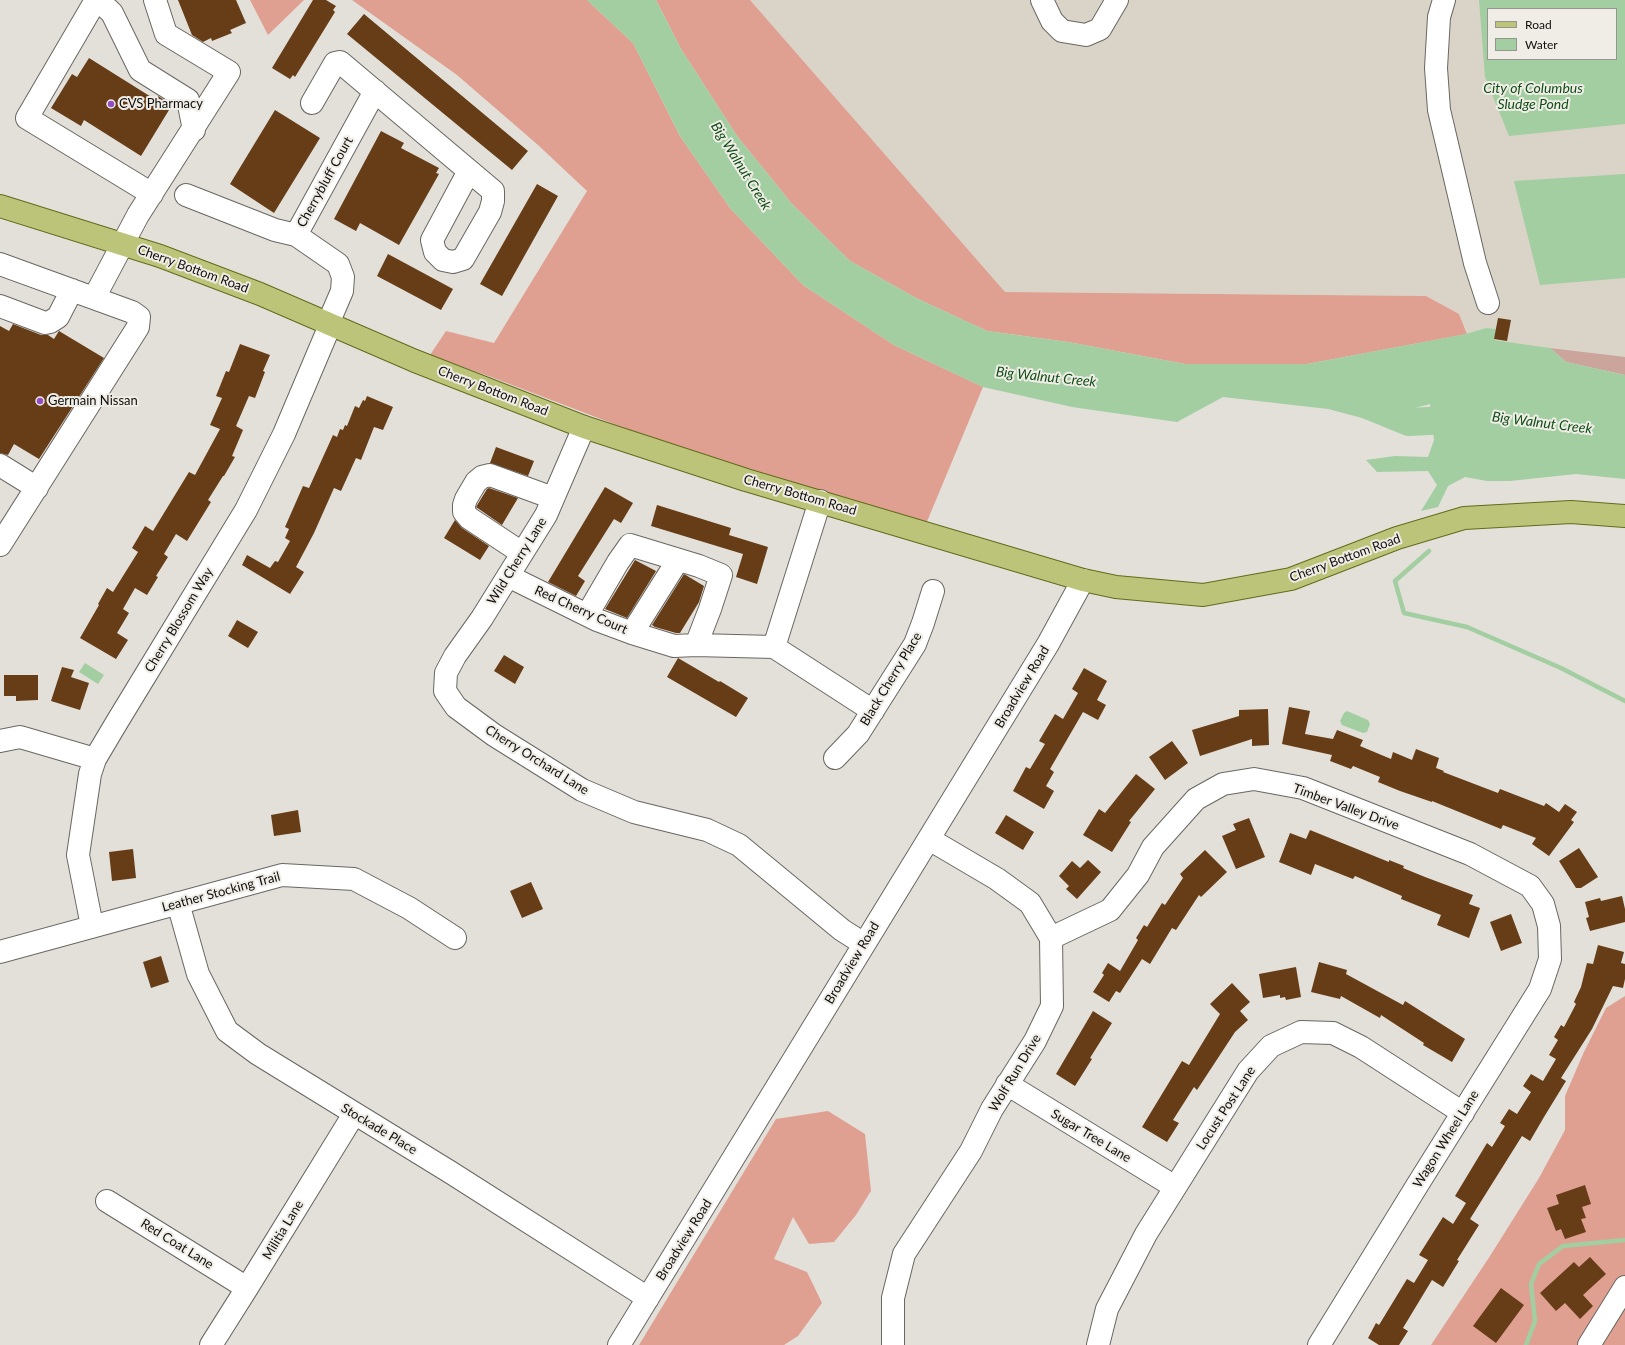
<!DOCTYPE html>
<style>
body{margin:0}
#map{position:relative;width:1625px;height:1345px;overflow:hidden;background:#e3e0da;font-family:Lato,sans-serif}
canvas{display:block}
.legend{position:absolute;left:1487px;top:8px;width:130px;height:52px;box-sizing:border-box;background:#f0ede7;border:1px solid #96948f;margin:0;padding:5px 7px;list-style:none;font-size:12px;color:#0f0e0c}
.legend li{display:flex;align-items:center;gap:8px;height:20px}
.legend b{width:20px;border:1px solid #96948f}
</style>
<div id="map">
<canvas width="1625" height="1345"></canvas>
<ul class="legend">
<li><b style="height:5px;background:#bcc47a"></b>Road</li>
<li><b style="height:11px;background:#a2cea1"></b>Water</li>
</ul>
</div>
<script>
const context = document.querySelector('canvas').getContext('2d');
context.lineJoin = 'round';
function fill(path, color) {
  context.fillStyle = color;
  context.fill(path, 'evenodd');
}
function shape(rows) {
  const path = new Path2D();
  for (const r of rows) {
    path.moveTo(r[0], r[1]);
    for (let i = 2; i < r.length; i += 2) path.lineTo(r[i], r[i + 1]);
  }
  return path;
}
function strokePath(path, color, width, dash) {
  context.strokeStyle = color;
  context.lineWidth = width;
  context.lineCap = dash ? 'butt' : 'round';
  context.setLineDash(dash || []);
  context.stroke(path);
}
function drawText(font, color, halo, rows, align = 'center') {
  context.font = font + ' Lato,sans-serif';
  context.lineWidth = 4;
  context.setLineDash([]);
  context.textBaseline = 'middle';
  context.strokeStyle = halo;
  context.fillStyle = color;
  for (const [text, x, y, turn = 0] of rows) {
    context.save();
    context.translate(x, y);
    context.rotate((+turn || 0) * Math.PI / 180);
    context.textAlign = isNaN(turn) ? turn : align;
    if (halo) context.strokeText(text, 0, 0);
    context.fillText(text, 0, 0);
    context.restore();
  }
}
fill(shape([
 [750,0,1625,0,1625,357,1611,357,1494,340,1495,329,1486,328,1467,334,1459,314,1426,296,1004,292],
 [1488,9,1616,9,1616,59,1488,59]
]), '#d9d4c7');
fill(shape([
 [1550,348,1625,357,1625,375,1566,362]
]), '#cba49c');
fill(shape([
 [250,0,304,0,268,35],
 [352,0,587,0,633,43,680,136,730,208,803,285,894,345,983,387,926,524,653,439,499,380,430,355,446,331,494,343,587,191,538,145,457,75],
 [656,0,750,0,1005,292,1426,296,1459,314,1467,334,1307,364,1185,364,1068,342,987,331,916,298,850,261,792,204,737,136,681,49],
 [1625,996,1625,1345,1431,1345,1490,1256,1539,1178,1565,1130,1565,1096,1583,1054,1606,1008],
 [828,1111,865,1134,871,1191,856,1215,834,1242,809,1244,793,1217,774,1259,807,1272,822,1303,798,1336,784,1345,639,1345,776,1119]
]), '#dfa092');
fill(shape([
 [587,0,656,0,681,49,737,136,792,204,850,261,916,298,987,331,1068,342,1185,364,1307,364,1466,334,1486,328,1496,329,1494,340,1550,348,1566,362,1625,375,1625,479,1576,474,1510,481,1487,481,1465,477,1448,486,1438,507,1421,511,1437,485,1428,471,1377,472,1366,460,1395,456,1428,457,1434,440,1430,404,1370,420,1328,409,1223,397,1177,422,1072,407,983,387,894,345,803,285,730,208,680,136,633,43],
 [1479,0,1625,0,1625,124,1509,136,1485,77],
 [1488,9,1616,9,1616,59,1488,59],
 [1625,174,1625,278,1540,285,1514,181],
 [85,663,104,675,98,684,79,672],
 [1347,711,1368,720,1370,724,1367,732,1363,733,1342,725,1340,721,1344,713]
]), '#a2cea1');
strokePath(shape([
 [1429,551,1395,581,1404,613,1467,627,1561,668,1625,701],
 [1526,1345,1535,1321,1531,1284,1539,1264,1563,1246,1625,1240]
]), '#a2cea1', 4.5);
strokePath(shape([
 [1355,400,1409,422,1469,419]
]), '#a2cea1', 28);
fill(shape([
 [178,0,236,0,246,23,230,30,232,33,212,41,211,38,203,42,192,35],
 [313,0,326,0,336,6,333,10,335,12,295,77,293,75,290,79,272,68],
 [364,14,528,151,512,170,347,34],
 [89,58,156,100,158,96,169,103,166,108,169,110,141,156,84,120,81,126,51,108,72,74,77,77],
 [275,110,320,138,274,213,230,184],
 [381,131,404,143,401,148,439,168,436,173,439,174,399,245,360,223,356,231,334,219],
 [537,184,558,196,502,296,480,284],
 [388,254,453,289,441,310,377,276],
 [1498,318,1511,320,1507,341,1494,339],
 [13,324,41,335,48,335,54,339,59,331,104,358,39,459,14,444,8,455,0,453,0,326,9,331],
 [240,344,270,355,263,371,265,372,255,398,249,396,236,426,243,430,232,456,235,457,224,476,223,476,208,500,211,502,187,541,176,534,164,554,168,557,156,576,158,577,147,595,135,588,123,609,129,613,117,633,128,640,116,659,80,638,99,605,98,604,107,588,113,592,138,552,132,548,145,526,153,531,189,472,195,475,220,429,210,425,222,398,216,396,226,371,229,372],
 [367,396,393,407,383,430,374,427,361,460,356,458,341,491,334,488,314,533,296,567,304,572,290,594,242,565,247,555,270,568,275,561,278,562,290,541,285,538,289,529,285,527,303,486,309,488,333,435,337,437,340,429,343,430,345,425,347,426,355,406,359,408,363,400,365,401],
 [496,447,534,461,528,476,490,463],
 [605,487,633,503,621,523,614,519,578,576,585,581,576,596,548,582],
 [489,488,518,498,502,525,476,507,487,489],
 [657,505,731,528,729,535,768,547,757,584,736,577,743,554,651,526],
 [455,520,462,528,489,546,480,560,444,538],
 [635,560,656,571,627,618,605,609],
 [684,574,704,586,699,602,680,633,676,633,655,627,652,625],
 [237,620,258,632,248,648,228,636],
 [504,655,524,667,515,684,494,671],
 [678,658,719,682,720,681,748,698,736,717,667,677],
 [62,667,74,670,71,677,89,683,80,710,51,701],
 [1084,668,1107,681,1097,700,1106,705,1098,720,1083,712,1050,769,1054,772,1046,786,1054,791,1044,809,1013,791,1026,767,1030,769,1045,744,1039,741,1055,714,1063,719,1078,693,1072,689],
 [4,675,38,675,38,700,16,701,16,696,4,696],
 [1289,707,1310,711,1305,734,1333,739,1337,730,1363,740,1360,746,1391,759,1393,752,1412,760,1416,749,1439,758,1436,768,1444,771,1443,772,1498,793,1500,789,1544,806,1546,803,1559,812,1565,804,1577,812,1571,820,1574,822,1549,856,1532,844,1536,838,1503,825,1501,829,1432,801,1432,802,1400,791,1378,782,1380,777,1353,766,1351,769,1330,761,1332,755,1282,744],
 [1268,709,1269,745,1252,746,1252,739,1200,756,1192,730,1239,716,1239,710],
 [1172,741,1188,763,1165,780,1149,757],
 [1136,774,1155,789,1129,821,1131,822,1112,852,1083,835,1099,809,1105,813],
 [298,810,301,832,274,836,271,815],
 [1006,815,1034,832,1023,850,995,833],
 [1249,818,1265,857,1236,869,1222,836,1236,830,1233,824],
 [1310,830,1389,862,1389,860,1404,866,1403,868,1425,877,1473,895,1469,904,1480,908,1469,938,1437,925,1441,915,1401,899,1402,896,1355,876,1353,879,1315,864,1311,875,1279,862,1290,833,1306,839],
 [1579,848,1598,877,1581,888,1576,888,1559,861],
 [133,849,136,878,112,881,109,852],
 [1205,850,1227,872,1201,897,1199,895,1176,930,1172,928,1150,964,1142,959,1120,993,1116,991,1109,1002,1093,992,1104,975,1102,973,1108,963,1120,971,1138,940,1136,938,1144,925,1147,927,1162,903,1165,905,1183,878,1180,874],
 [1088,860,1101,872,1077,899,1066,889,1069,886,1059,876,1072,861,1080,868],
 [531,882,543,909,522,918,510,891],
 [1622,896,1625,909,1625,922,1590,931,1586,918,1589,917,1585,902,1600,898,1601,901],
 [1511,914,1522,943,1501,951,1490,922],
 [1598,945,1624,952,1621,963,1625,964,1625,979,1623,988,1613,986,1592,1029,1561,1078,1566,1081,1544,1117,1530,1141,1522,1136,1470,1219,1479,1225,1457,1260,1459,1261,1443,1287,1432,1280,1403,1328,1408,1331,1399,1345,1379,1345,1368,1338,1376,1323,1379,1325,1407,1279,1414,1283,1428,1260,1419,1255,1443,1217,1453,1224,1466,1203,1455,1196,1487,1143,1492,1147,1505,1126,1500,1123,1509,1109,1517,1114,1531,1092,1523,1086,1531,1074,1543,1081,1556,1059,1549,1055,1558,1040,1554,1037,1561,1025,1564,1027,1576,1004,1574,1002,1581,987,1587,963,1593,964],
 [161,956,169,982,151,988,143,962],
 [1319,962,1347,970,1346,974,1403,1005,1405,1001,1465,1039,1452,1062,1423,1045,1424,1043,1381,1015,1380,1018,1341,996,1340,999,1311,992],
 [1296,967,1301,997,1286,1000,1285,997,1280,998,1280,995,1263,998,1259,974],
 [1232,983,1250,1002,1240,1011,1248,1020,1235,1032,1197,1090,1194,1087,1173,1120,1179,1123,1167,1142,1142,1127,1182,1061,1189,1065,1220,1014,1210,1004],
 [1093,1011,1112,1023,1090,1058,1092,1059,1075,1086,1056,1074],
 [1585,1185,1591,1204,1582,1207,1586,1218,1581,1219,1586,1232,1565,1239,1561,1229,1556,1231,1547,1208,1559,1204,1556,1195],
 [1590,1257,1606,1274,1583,1295,1593,1306,1580,1319,1565,1303,1556,1311,1540,1293,1574,1262,1579,1267],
 [1501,1288,1524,1305,1496,1343,1473,1326]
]), '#663d16');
const minor = shape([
 [96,0,27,118,152,194],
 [98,0,112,13,140,70,188,100,194,130],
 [1042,0,1052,21,1062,31,1086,35,1100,29,1117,0],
 [1444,0,1439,17,1436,68,1439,110,1475,263,1488,303],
 [312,103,335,63,340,62,493,191,493,201,490,212,463,259,453,262,443,260,435,252,432,240,469,171],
 [186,195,275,230,296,235],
 [0,264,132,312,139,317,138,327,0,545],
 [94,298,138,215,229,72,166,34,155,0],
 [0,306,45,323,50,322,58,317,72,290],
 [584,427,546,515,482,618,455,656,446,673,445,691,456,707,494,735,582,790,634,812,707,830,739,845,842,930,864,944],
 [0,465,37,488],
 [522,553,469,518,464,512,464,505,466,499,476,482,482,477,490,475,553,498],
 [508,576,597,620,632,633,674,646,696,645,774,647,873,711],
 [587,615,618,562,630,545,699,566,721,575,710,609,696,645],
 [632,633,678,560],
 [774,647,820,501],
 [0,741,20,737,95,759],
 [835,758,858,734,915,644,923,623,933,591],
 [178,903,198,974,227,1031,258,1054,450,1172,648,1298],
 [92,926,78,855,90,774,95,759,117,722,246,510,284,434,328,330,330,319,342,291,343,277,338,264,296,235,375,91],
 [1051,938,1110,910,1138,875,1153,847,1196,799,1223,784,1254,779,1303,788,1470,854,1530,886,1543,904,1549,926,1550,959,1540,989,1418,1184,1319,1345],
 [0,952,282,875,354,879,409,908,455,938],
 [1007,1084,1175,1187],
 [107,1201,247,1288],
 [211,1345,247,1288,354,1114],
 [619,1345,1048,644,1083,580],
 [893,1345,893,1298,904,1254,971,1151,992,1109,1035,1041,1052,1006,1051,938,1030,903,997,879,929,839],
 [1098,1345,1107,1309,1146,1234,1248,1071,1271,1046,1301,1032,1333,1033,1361,1047,1463,1113],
 [1589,1345,1625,1287]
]);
const major = shape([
 [0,206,160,256,260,294,415,361,584,427,746,480,1083,580,1116,587,1203,595,1291,579,1397,538,1464,518,1571,512,1625,516]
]);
strokePath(minor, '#6a6762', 24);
strokePath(major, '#626b1a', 24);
strokePath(minor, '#fff', 22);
strokePath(major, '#bcc47a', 22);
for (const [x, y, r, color] of [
 [111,104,4,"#924ec2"],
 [40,401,4,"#924ec2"]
]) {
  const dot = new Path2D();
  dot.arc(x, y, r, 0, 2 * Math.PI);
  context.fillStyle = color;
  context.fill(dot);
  strokePath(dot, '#f0ede7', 1.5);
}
drawText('13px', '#0f0e0c', '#f0ede7', [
 ["CVS Pharmacy",119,104],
 ["Germain Nissan",48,401]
], 'left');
drawText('13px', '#0f0e0c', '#f0ede7', [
 ["Cherrybluff Court",325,182,-61],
 ["Cherry Bottom Road",193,269,20],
 ["Cherry Bottom Road",493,391,21],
 ["Cherry Bottom Road",800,495,16],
 ["Cherry Bottom Road",1345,558,-20],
 ["Wild Cherry Lane",517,561,-58],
 ["Red Cherry Court",581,610,24],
 ["Cherry Blossom Way",179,620,-59],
 ["Black Cherry Place",891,679,-59],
 ["Broadview Road",1022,687,-59],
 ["Cherry Orchard Lane",537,760,32],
 ["Timber Valley Drive",1346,807,20],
 ["Leather Stocking Trail",221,892,-15],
 ["Broadview Road",852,963,-59],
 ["Wolf Run Drive",1015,1073,-59],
 ["Locust Post Lane",1226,1108,-57],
 ["Stockade Place",379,1129,31],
 ["Sugar Tree Lane",1091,1136,31],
 ["Wagon Wheel Lane",1446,1139,-58],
 ["Militia Lane",283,1230,-59],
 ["Broadview Road",684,1240,-58],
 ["Red Coat Lane",177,1244,32]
]);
drawText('italic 14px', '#0e4e15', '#f0ede7', [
 ["City of Columbus",1533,88],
 ["Sludge Pond",1533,104],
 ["Big Walnut Creek",741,166,58],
 ["Big Walnut Creek",1046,377,6],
 ["Big Walnut Creek",1542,423,7]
]);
</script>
